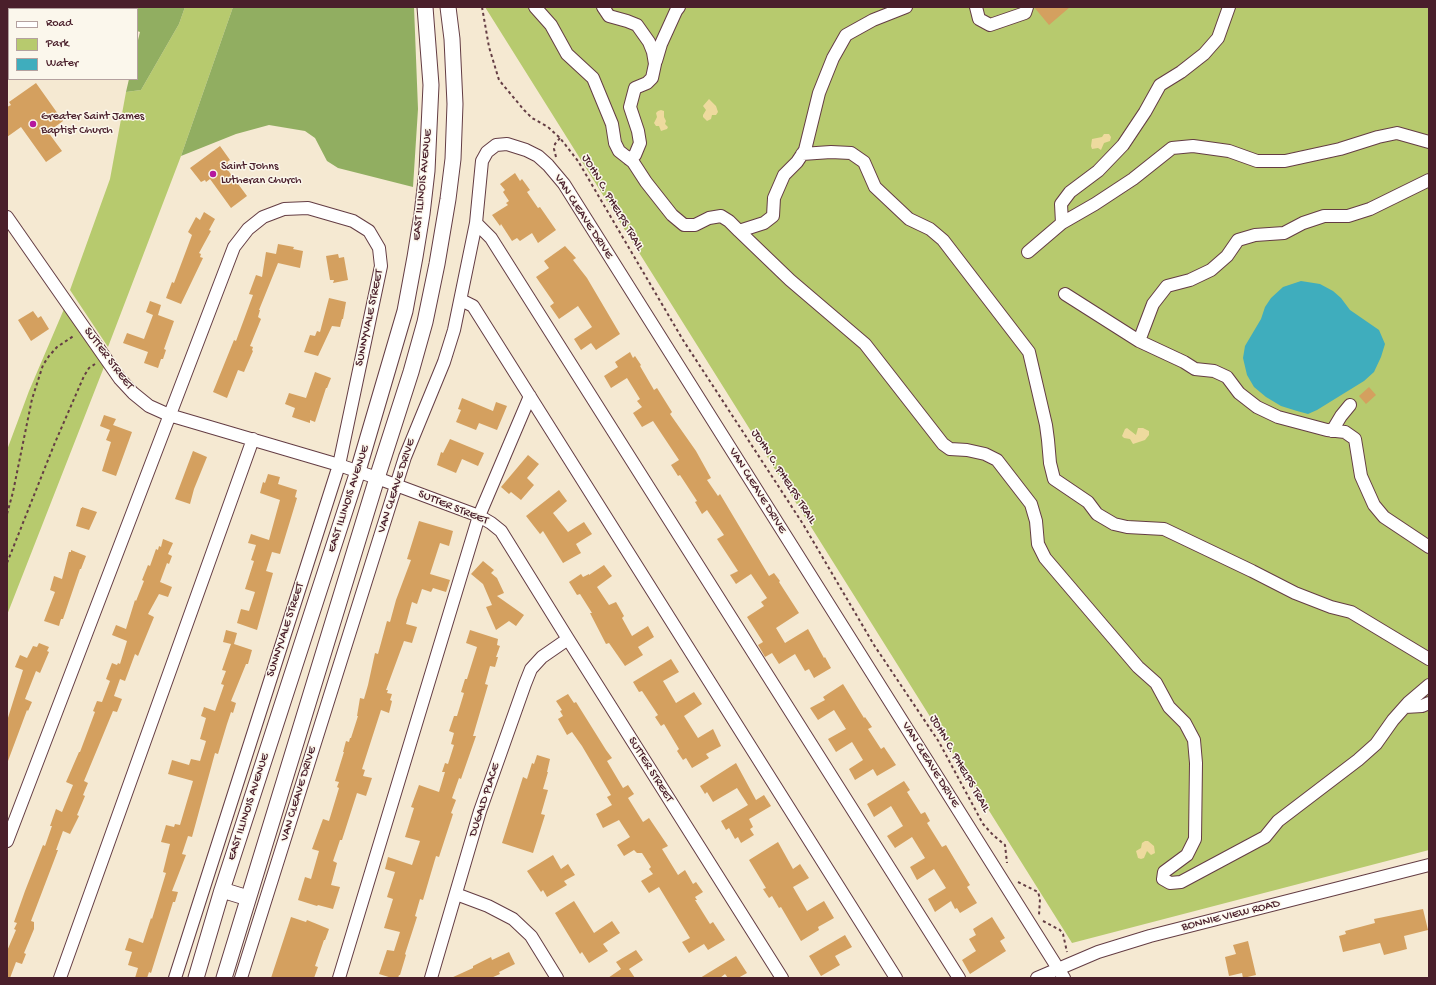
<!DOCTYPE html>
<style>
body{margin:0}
#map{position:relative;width:1436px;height:985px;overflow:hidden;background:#f5e9d2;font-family:"Gochi Hand",sans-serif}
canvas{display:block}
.frame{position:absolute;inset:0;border:8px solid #4a1f2b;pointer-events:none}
.legend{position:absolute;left:8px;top:8px;width:130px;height:72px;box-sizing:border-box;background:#fbf7ec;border:1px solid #b4a19f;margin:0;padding:5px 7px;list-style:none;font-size:12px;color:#4a1f2b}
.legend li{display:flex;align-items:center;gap:8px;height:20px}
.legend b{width:20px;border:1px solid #b4a19f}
</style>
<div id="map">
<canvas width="1436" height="985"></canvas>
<div class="frame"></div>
<ul class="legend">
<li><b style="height:5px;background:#fff"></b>Road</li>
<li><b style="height:11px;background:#b7ca6e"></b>Park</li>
<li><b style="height:11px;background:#3fadbd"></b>Water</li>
</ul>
</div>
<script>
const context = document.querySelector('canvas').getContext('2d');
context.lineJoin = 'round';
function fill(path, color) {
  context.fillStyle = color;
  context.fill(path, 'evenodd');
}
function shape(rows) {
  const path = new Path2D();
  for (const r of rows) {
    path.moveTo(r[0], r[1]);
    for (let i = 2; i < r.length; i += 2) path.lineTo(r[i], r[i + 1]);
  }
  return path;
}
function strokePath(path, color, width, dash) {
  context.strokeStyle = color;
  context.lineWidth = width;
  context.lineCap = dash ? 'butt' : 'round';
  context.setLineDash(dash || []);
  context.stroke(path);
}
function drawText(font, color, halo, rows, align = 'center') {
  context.font = font + ' "Gochi Hand",sans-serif';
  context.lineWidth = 3;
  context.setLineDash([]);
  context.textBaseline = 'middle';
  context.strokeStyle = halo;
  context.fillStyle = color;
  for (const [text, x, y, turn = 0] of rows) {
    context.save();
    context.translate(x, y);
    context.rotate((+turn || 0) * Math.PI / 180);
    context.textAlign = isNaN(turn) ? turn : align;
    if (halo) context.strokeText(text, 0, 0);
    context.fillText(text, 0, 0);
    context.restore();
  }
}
fill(shape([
 [185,7,233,7,181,156,108,347,70,290,110,179,126,92,141,90,179,24],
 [485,7,1429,7,1429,850,1072,943],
 [64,309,104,367,7,615,7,450,29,391]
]), '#b7ca6e');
fill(shape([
 [31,7,185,7,179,24,141,90,126,92,129,79,137,79,137,44,140,32,137,31,137,9,40,9],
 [233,7,414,7,418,109,413,187,338,168,327,161,315,138,305,131,269,125,236,134,181,156]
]), '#91ae61');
fill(shape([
 [709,99,716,106,718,112,716,115,712,115,711,119,707,121,703,117,703,115,706,110,703,106],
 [661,110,664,111,664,117,666,121,665,124,668,127,667,129,661,131,659,126,656,126,654,123,657,117,656,113,658,111],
 [1104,134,1109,134,1111,137,1110,141,1104,143,1101,150,1098,148,1092,149,1091,146,1092,139,1102,137],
 [1127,428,1136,435,1138,428,1143,428,1149,431,1149,435,1145,440,1133,444,1130,439,1124,438,1122,436,1125,429],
 [1145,841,1148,841,1154,846,1155,853,1151,855,1147,851,1144,858,1141,859,1138,858,1136,851,1141,848,1142,843]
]), '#eeda9e');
fill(shape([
 [1301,281,1320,284,1333,291,1341,298,1350,310,1379,330,1385,344,1381,357,1374,372,1364,381,1317,410,1308,414,1297,411,1281,406,1266,397,1254,387,1247,375,1243,358,1245,346,1261,319,1265,307,1271,298,1283,287]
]), '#3fadbd');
fill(shape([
 [1034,7,1070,7,1049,25],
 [36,83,63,121,48,132,62,151,46,162,21,127,7,137,7,107,11,105,9,102],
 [220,146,230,160,227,162,230,167,227,169,247,196,231,208,210,179,206,182,205,180,201,182,190,168],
 [515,173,520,181,522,179,530,190,527,192,538,208,540,207,556,230,538,243,532,233,520,241,517,238,512,241,501,224,500,226,492,215,508,205,506,203,509,201,503,192,505,190,500,184],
 [204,212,215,219,209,230,211,231,199,253,201,254,200,257,203,258,181,304,166,298,172,282,174,283,192,235,188,232,196,217,200,220],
 [278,244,294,247,293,249,303,251,300,268,278,263,259,310,260,310,258,317,261,319,250,346,253,347,252,350,253,351,244,372,238,370,227,398,213,392,234,340,236,341,253,295,249,294,256,275,262,277,266,252,276,254],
 [565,246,576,258,573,260,587,278,620,334,596,350,591,343,581,350,574,339,592,327,578,306,559,319,550,306,554,303,536,277,549,268,544,261],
 [338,254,339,258,344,257,348,280,333,283,334,280,330,280,326,256],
 [329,298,346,302,343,319,342,319,340,327,332,326,318,356,304,352,310,335,315,336,317,331,320,332],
 [150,301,161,305,158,315,174,321,164,349,166,350,163,359,161,359,158,368,144,363,148,352,123,343,127,333,144,339,153,315,146,312],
 [33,311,38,318,41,316,49,329,31,341,18,320],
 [630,352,633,358,635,356,641,365,640,366,654,390,657,388,672,412,670,414,696,451,711,478,707,480,718,496,720,494,769,576,774,573,780,581,779,582,799,613,776,628,785,643,808,629,824,658,825,657,831,668,814,678,809,669,805,671,795,654,779,664,772,653,765,657,758,645,763,642,747,617,764,606,761,602,767,598,751,574,736,584,730,575,738,571,717,539,724,535,707,510,702,514,695,502,697,501,680,475,678,476,671,465,679,460,653,421,642,427,633,413,642,407,637,401,640,399,627,378,611,388,604,376,618,367,615,362],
 [315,372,331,378,327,388,326,388,315,422,310,420,310,423,292,417,295,408,285,404,289,393,306,398],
 [1369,387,1376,395,1366,404,1359,396],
 [462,398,493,411,496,402,507,406,497,430,479,423,476,430,456,422,461,410,458,409],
 [104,415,116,419,113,425,132,432,116,476,102,471,111,442,106,440,110,430,100,426],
 [450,439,484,453,478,466,462,459,456,473,437,465,441,452,443,453],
 [193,451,207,457,194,489,190,504,175,499],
 [528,455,539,464,527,478,534,485,521,500,511,492,509,494,501,487],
 [268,474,280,477,278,484,297,490,295,497,297,498,280,554,272,552,266,571,273,573,257,630,237,623,241,609,249,611,255,592,245,589,254,561,251,560,256,545,248,543,251,534,269,540,280,500,260,493,263,482,265,483],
 [559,490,567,501,553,513,568,532,584,522,592,534,576,544,581,553,563,563,543,531,540,534,526,516],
 [82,507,97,512,89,530,76,526,81,508,82,508],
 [419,521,453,531,449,546,440,543,430,574,450,580,446,592,433,588,431,592,422,589,417,604,412,602,406,624,417,627,412,643,404,641,386,690,388,690,387,693,392,694,390,700,392,701,389,713,381,710,362,769,365,770,363,776,372,778,366,796,357,793,342,840,340,840,333,861,337,863,331,885,340,887,333,909,318,905,317,906,298,900,305,877,311,879,319,851,312,849,323,819,329,821,339,788,337,787,339,782,335,781,344,752,343,752,346,741,349,742,350,738,351,738,358,716,357,716,360,698,364,699,368,685,375,653,378,654,387,621,390,622,396,600,411,560,407,559],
 [163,539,173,543,168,554,172,556,169,564,167,563,160,582,172,587,168,597,159,594,148,614,154,617,138,656,135,654,125,681,120,679,114,696,122,699,117,712,113,711,84,781,88,783,83,795,85,796,77,815,79,816,70,834,63,831,56,850,58,850,31,921,34,922,34,929,24,953,26,954,22,964,16,962,10,978,7,978,7,951,16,930,14,929,17,923,14,922,25,891,43,845,45,846,52,826,50,826,56,809,62,812,73,785,66,782,79,752,80,752,95,712,93,711,97,701,102,702,110,681,106,679,112,663,117,665,118,663,120,664,127,641,112,635,116,625,126,629,135,600,136,601,144,581,142,580,148,565,150,566,156,549,158,550,159,546,161,547],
 [71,550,86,556,81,569,80,569,63,619,61,619,59,626,44,621,55,592,50,590,54,576,62,579,69,552,71,552],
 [483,561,494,570,491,573,497,578,504,593,497,596,524,615,516,626,509,621,496,630,486,607,492,605,483,584,471,574],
 [604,565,612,576,597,587,609,605,616,602,624,616,622,618,632,636,648,626,654,637,638,647,643,655,625,666,609,643,606,644,590,613,592,613,580,594,577,595,569,582,581,574,583,577,589,574,589,575],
 [226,630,237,633,234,644,252,650,248,664,246,664,231,701,236,703,233,713,231,712,227,724,218,754,215,753,192,837,188,836,182,854,186,855,172,891,178,892,175,902,173,902,151,973,149,972,147,978,135,978,138,968,128,965,132,952,125,950,129,938,143,943,151,918,152,919,166,873,163,872,170,844,161,842,166,825,174,827,175,824,180,825,193,781,168,774,172,760,189,765,191,759,200,761,206,741,200,739,206,718,201,716,204,707,215,711,224,685,221,684,226,671,222,670,231,644,223,642],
 [470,630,498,639,497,645,500,646,496,657,498,657,495,667,490,666,485,684,488,685,473,736,476,736,461,779,459,778,452,798,456,800,451,813,453,814,439,857,436,856,423,900,420,899,415,916,417,917,405,954,406,955,400,975,399,975,398,978,392,978,379,974,387,950,394,951,400,932,384,928,393,899,387,897,395,872,385,869,388,857,412,865,420,841,405,837,414,808,411,807,419,785,439,792,445,772,442,772,445,763,448,764,454,745,451,744,454,733,449,731,454,716,457,716,464,693,461,692,465,679,467,679,477,647,466,643],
 [39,643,49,647,47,651,49,652,40,673,36,671,25,699,32,702,28,711,27,710,8,761,7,761,7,721,23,670,15,667,20,655,27,658,33,646,37,647],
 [671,659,679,672,663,681,676,703,694,692,702,704,684,716,698,738,713,729,721,746,706,754,709,758,692,768,686,758,683,760,677,751,679,749,664,724,661,726,655,717,658,715,642,691,639,692,633,682],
 [843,684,864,718,865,717,872,727,868,729,881,749,884,747,896,765,877,776,873,769,855,780,849,769,863,760,852,742,836,752,828,739,846,729,834,710,818,720,810,708,825,700,823,697],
 [568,694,574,703,576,702,606,750,612,758,607,761,623,788,628,785,634,794,628,798,643,822,649,818,668,846,662,849,678,875,685,870,693,884,696,882,703,892,695,897,697,900,695,900,710,924,713,922,725,940,708,950,704,944,689,953,682,942,690,938,659,887,649,893,641,881,653,874,649,869,651,867,642,853,637,853,634,850,624,856,617,845,630,837,619,820,603,828,596,814,612,805,607,797,611,795,582,746,572,732,567,735,558,719,563,716,560,711,562,710,556,701],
 [537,755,550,759,547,772,548,772,543,789,548,790,541,814,545,815,533,853,502,843,523,777,527,779,532,763,534,764],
 [736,763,756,800,764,795,771,806,749,819,753,827,750,829,754,835,741,843,738,837,735,839,729,828,726,830,721,821,748,805,737,788,713,802,707,792,705,794,700,786],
 [904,781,910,790,907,792,921,814,925,812,930,821,927,823,942,847,946,845,970,885,967,887,977,903,960,913,957,908,955,909,951,901,935,912,928,899,946,888,934,869,917,880,910,867,925,858,912,837,895,848,887,836,903,826,891,806,874,817,867,804],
 [778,842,793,869,800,864,809,878,793,887,807,911,824,901,834,918,818,927,819,930,801,941,781,907,779,908,772,896,769,898,763,889,766,888,749,860],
 [553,855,561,869,568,864,575,875,564,881,567,885,547,897,543,890,541,892,527,871],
 [574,901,594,933,612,921,620,933,603,944,608,951,589,963,582,952,580,954,555,913],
 [1423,909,1428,930,1404,936,1407,949,1384,955,1380,943,1343,952,1339,936,1346,934,1345,931,1375,923,1374,919],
 [291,917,306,922,307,920,329,929,325,940,324,940,315,966,318,967,314,978,271,978],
 [992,917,1005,938,1000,941,1006,951,970,974,962,960,976,951,969,939,976,935,973,929],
 [845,935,852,947,835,956,840,965,821,976,809,956],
 [1248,941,1256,975,1243,978,1242,973,1229,976,1225,957,1236,954,1233,945],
 [636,950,643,960,629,969,635,978,608,978,621,969,616,962],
 [509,952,515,964,499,972,500,974,491,978,451,978,473,968,473,966,491,957,492,960],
 [736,956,747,973,738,978,728,978,725,974,720,978,700,978]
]), '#d4a05f');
const minor = shape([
 [535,7,551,25,567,54,593,78,612,124,615,143,619,151,633,162,646,182,672,215,684,225,695,225,709,218,721,216,729,221,739,231],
 [603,7,609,16,627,21,637,25,649,42,653,52,655,64,652,78,647,83,635,88,630,107,638,131,640,143,635,155,629,159],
 [906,7,873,20,846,35,833,58,819,93,805,150,797,162,784,175,774,198,773,216,764,223,739,231,790,280,865,344,943,444,950,449,967,450,985,454,997,460,1031,504,1036,521,1038,544,1045,558,1138,667,1156,683,1169,707,1185,723,1194,740,1196,763,1195,839,1187,855,1164,872,1163,879,1170,883,1181,882,1265,837,1278,821,1358,760,1376,744,1393,720,1409,702,1429,685],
 [976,7,979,19,990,25,1025,13,1027,7],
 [656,61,661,44,676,11,679,7],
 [802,154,831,152,851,153,864,162,875,187,909,219,930,229,943,240,1029,352,1046,425,1048,440,1050,463,1054,479,1088,502,1097,514,1114,524,1127,527,1164,529,1252,571,1295,593,1331,607,1351,612,1429,659],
 [7,217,120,379,133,393,149,406,169,415,339,465,377,478,479,516,491,523,501,531,568,639,782,978],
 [476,223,491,238,959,978],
 [1062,223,1095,204,1133,179,1172,148,1193,146,1229,151,1257,161,1285,161,1340,149,1378,137,1397,133,1429,142],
 [1028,252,1062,223,1061,204,1070,192,1098,171,1123,145,1145,112,1160,85,1181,72,1204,54,1218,38,1229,7],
 [1065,294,1139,341,1153,304,1167,286,1190,280,1211,270,1227,256,1238,240,1255,235,1284,233,1303,223,1324,216,1348,216,1370,209,1429,180],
 [461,300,473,306,896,978],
 [1139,341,1184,362,1195,369,1214,371,1227,377,1239,393,1257,407,1278,417,1327,430,1345,432,1355,439,1361,476,1374,505,1384,517,1429,547],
 [1332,431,1341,416,1350,405],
 [1405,707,1422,706,1429,703],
 [7,841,234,247,248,229,263,217,284,209,308,208,353,221,369,231,379,248,381,266,339,465,175,978],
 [456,894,488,906,513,919,531,936,557,978],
 [60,978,253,439],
 [241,978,405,457,444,362,454,330,476,223,482,161,487,152,496,145,507,144,526,150,538,156,548,165,564,184,1064,978],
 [339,978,479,516,530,396],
 [431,978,480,811,525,684,531,669,542,657,568,639],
 [1037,978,1098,952,1150,936,1429,865]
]);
const major = shape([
 [222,890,248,898],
 [196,978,222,890,358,471,405,311,415,257,422,214,427,171,431,85,425,7],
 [224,978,377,478,411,372,425,322,437,264,448,199,453,159,455,104,452,39,448,7]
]);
strokePath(minor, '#643d44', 14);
strokePath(major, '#643d44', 17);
strokePath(shape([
 [482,7,489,47,499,80,524,110,532,118,548,127,560,138,578,161,683,340,803,524,874,645,939,742,983,824,993,835,1005,845,1007,863],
 [556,157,554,149,555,144,560,138],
 [7,514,13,492,32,399,43,365,49,356,57,347,75,335],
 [7,563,54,445,84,376,89,368,95,364],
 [1018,882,1038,892,1040,899,1039,915],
 [1043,921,1060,930,1063,934,1067,952]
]), '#643d44', 2, [3, 3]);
strokePath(minor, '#fff', 12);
strokePath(major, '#fff', 15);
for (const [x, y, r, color] of [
 [33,124,4,"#b5179e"],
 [213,174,4,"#b5179e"]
]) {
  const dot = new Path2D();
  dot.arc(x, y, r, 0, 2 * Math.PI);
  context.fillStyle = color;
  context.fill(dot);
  strokePath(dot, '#fbf7ec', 1.5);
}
drawText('12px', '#4a1f2b', '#fbf7ec', [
 ["Greater Saint James",41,117],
 ["Baptist Church",41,131],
 ["Saint Johns",221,167],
 ["Lutheran Church",221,181]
], 'left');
drawText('12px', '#4a1f2b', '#fbf7ec', [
 ["EAST ILLINOIS AVENUE",423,185,-84],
 ["JOHN C. PHELPS TRAIL",612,203,59],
 ["VAN CLEAVE DRIVE",583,217,57],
 ["SUNNYVALE STREET",370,318,-78],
 ["SUTTER STREET",108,359,53],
 ["JOHN C. PHELPS TRAIL",783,477,57],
 ["VAN CLEAVE DRIVE",397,486,-72],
 ["VAN CLEAVE DRIVE",757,491,58],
 ["EAST ILLINOIS AVENUE",349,499,-72],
 ["SUTTER STREET",453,508,22],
 ["SUNNYVALE STREET",286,630,-72],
 ["JOHN C. PHELPS TRAIL",959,764,60],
 ["VAN CLEAVE DRIVE",930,765,58],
 ["SUTTER STREET",650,770,58],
 ["VAN CLEAVE DRIVE",299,794,-73],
 ["DUGALD PLACE",485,800,-72],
 ["EAST ILLINOIS AVENUE",249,807,-72],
 ["BONNIE VIEW ROAD",1231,916,-14]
]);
</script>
